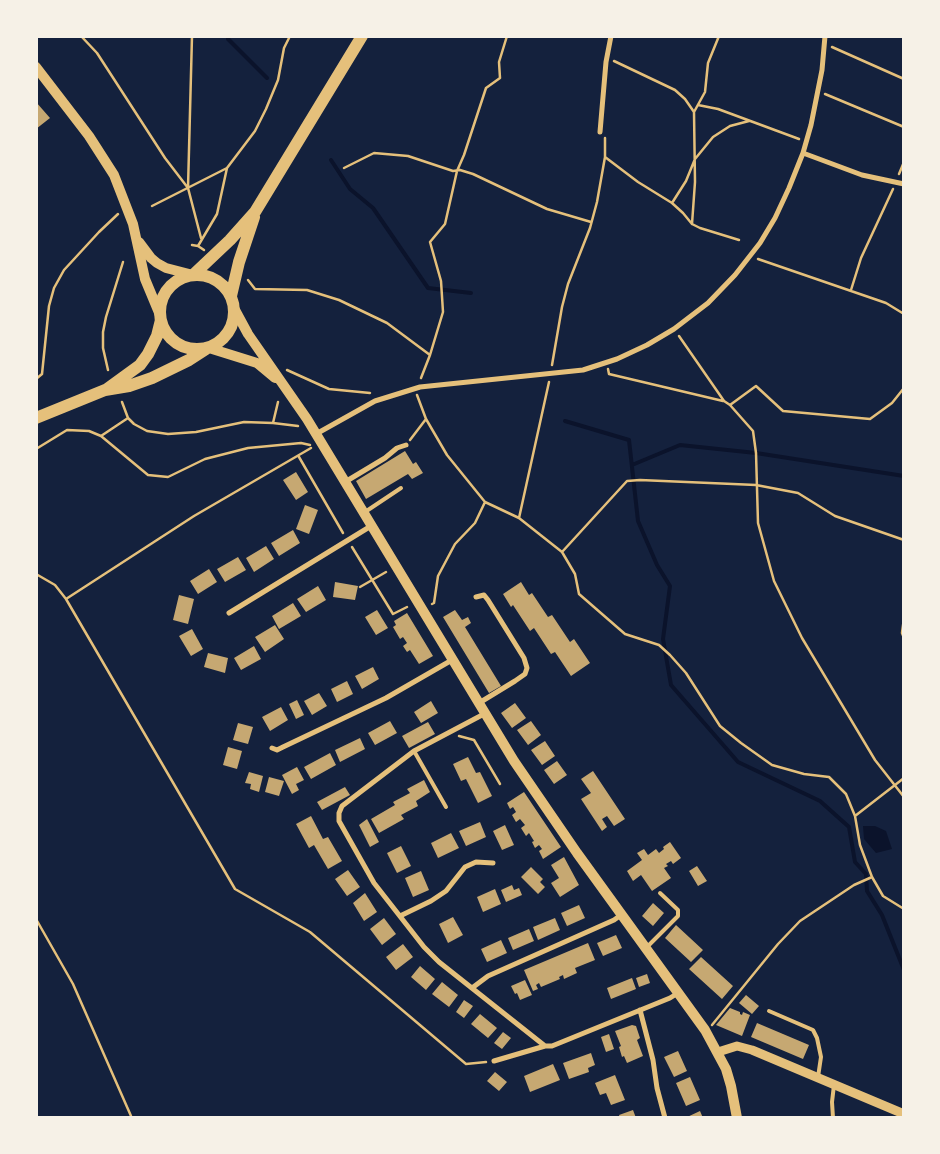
<!DOCTYPE html>
<style>
body{margin:0}
#map{position:relative;width:940px;height:1154px;overflow:hidden;background:#14213d;font-family:Jost,sans-serif}
canvas{display:block}
.frame{position:absolute;inset:0;border:38px solid #f6f1e7;pointer-events:none}
</style>
<div id="map">
<canvas width="940" height="1154"></canvas>
<div class="frame"></div>
</div>
<script>
const context = document.querySelector('canvas').getContext('2d');
context.lineJoin = 'round';
function fill(path, color) {
  context.fillStyle = color;
  context.fill(path, 'evenodd');
}
function shape(rows) {
  const path = new Path2D();
  for (const r of rows) {
    if (r.length === 3) {
      path.moveTo(r[0] + r[2], r[1]);
      path.arc(r[0], r[1], r[2], 0, 2 * Math.PI);
      continue;
    }
    path.moveTo(r[0], r[1]);
    for (let i = 2; i < r.length; i += 2) path.lineTo(r[i], r[i + 1]);
  }
  return path;
}
function strokePath(path, color, width, dash) {
  context.strokeStyle = color;
  context.lineWidth = width;
  context.lineCap = dash ? 'butt' : 'round';
  context.setLineDash(dash || []);
  context.stroke(path);
}
fill(shape([
 [863,826,875,826,886,831,892,849,876,853,864,839]
]), '#0b132b');
strokePath(shape([
 [228,36,228,39,267,78],
 [331,160,350,189,373,208,428,288,471,293],
 [565,421,629,440,638,521,657,565,670,586,663,639,671,685,738,762,820,801,849,827,855,862,866,874,867,891,882,915,904,970],
 [632,465,680,445,756,453,904,476],
 [904,1002,904,1061]
]), '#0b132b', 4);
fill(shape([
 [36,102,50,118,36,129],
 [405,451,413,464,416,462,423,473,412,479,408,474,366,499,356,481],
 [296,472,308,492,296,500,283,480],
 [305,505,318,510,309,534,296,529],
 [293,530,300,543,279,556,271,543],
 [266,546,274,559,254,572,246,558],
 [238,557,246,570,225,582,217,569],
 [209,569,217,582,198,594,190,581],
 [335,582,358,586,355,600,333,597],
 [521,582,529,595,532,593,548,617,552,615,570,642,574,639,590,663,571,676,555,652,551,654,534,628,530,631,513,605,511,607,503,594],
 [318,586,326,600,306,612,297,599],
 [179,595,194,599,188,624,173,620],
 [293,603,301,616,279,629,272,616],
 [377,610,388,628,376,635,365,617],
 [455,610,462,620,468,617,471,623,465,627,501,686,489,693,443,617],
 [407,613,433,656,419,664,410,650,407,652,403,646,407,643,403,637,400,639,393,627,396,625,394,621],
 [275,625,284,639,265,652,255,637],
 [192,629,203,649,191,656,179,636],
 [254,646,261,659,241,670,234,658],
 [208,653,228,658,225,673,204,667],
 [373,667,379,679,362,689,355,676],
 [347,681,353,694,337,702,331,689],
 [319,693,327,706,312,715,304,701],
 [297,700,304,715,296,719,289,704],
 [431,701,438,713,421,723,414,712],
 [515,703,526,718,512,728,501,713],
 [281,707,288,720,270,731,262,717],
 [390,721,397,733,375,745,368,733],
 [531,721,541,735,528,745,517,730],
 [428,722,435,734,409,748,402,736],
 [238,723,253,727,248,744,233,740],
 [360,738,365,749,340,762,335,750],
 [545,741,555,756,542,765,531,750],
 [228,747,242,751,237,769,223,765],
 [330,753,336,765,311,779,304,767],
 [468,757,476,773,480,772,492,796,478,803,466,779,461,781,453,764],
 [557,761,567,775,554,784,544,770],
 [297,767,304,780,296,784,299,790,292,794,282,775],
 [593,771,625,819,614,826,607,816,602,819,607,827,602,831,581,799,591,793,581,779],
 [249,772,263,776,259,792,250,789,251,784,245,783],
 [269,777,284,781,279,796,265,792],
 [424,780,430,792,416,801,418,806,401,815,404,819,379,833,371,819,395,805,393,802,410,793,407,789],
 [345,787,350,795,322,810,317,802],
 [524,792,561,847,543,859,539,851,542,849,539,845,535,848,532,842,534,841,529,833,526,836,521,828,525,825,520,819,516,822,512,815,516,812,513,807,510,809,507,803],
 [311,816,323,839,328,837,342,861,328,869,314,845,309,848,296,824],
 [367,819,379,842,370,847,359,825],
 [480,822,486,837,466,846,459,831],
 [505,825,514,845,502,850,493,831],
 [451,833,459,848,438,858,431,843],
 [670,842,681,858,673,864,671,861,666,864,668,866,664,868,671,878,652,891,641,875,633,881,627,871,642,860,637,853,644,849,648,855,656,849,659,853,664,849,663,847],
 [401,846,411,866,397,873,387,853],
 [564,857,579,885,560,897,551,883,559,878,551,865],
 [697,866,707,881,698,886,689,871],
 [531,867,543,879,540,882,545,887,538,894,521,877],
 [348,870,360,887,347,896,335,879],
 [421,871,429,890,413,897,405,878],
 [512,885,514,890,519,888,522,895,506,902,501,890],
 [495,889,501,904,483,912,477,897],
 [365,893,377,912,364,921,353,903],
 [653,903,664,913,653,926,642,916],
 [579,905,585,918,567,926,561,913],
 [453,917,463,935,448,943,439,924],
 [384,918,396,934,382,945,370,929],
 [555,918,560,930,538,940,533,927],
 [676,925,703,950,691,962,665,938],
 [529,929,534,941,513,950,508,938],
 [616,935,622,948,603,956,597,943],
 [501,940,507,953,487,962,481,949],
 [588,943,595,960,575,968,577,973,564,979,563,975,559,977,560,979,541,987,539,983,536,985,538,989,533,991,524,970],
 [403,944,413,957,396,970,386,957],
 [701,957,733,986,722,999,689,969],
 [420,966,435,979,426,990,411,977],
 [647,974,650,983,639,987,636,978],
 [632,978,636,989,611,999,607,988],
 [525,980,532,995,520,1000,517,993,515,994,511,986],
 [442,982,458,995,449,1007,432,994],
 [746,995,759,1006,752,1014,739,1003],
 [464,1000,473,1006,464,1018,456,1012],
 [730,1008,740,1012,740,1014,742,1015,743,1012,750,1015,742,1036,716,1025],
 [480,1014,497,1028,488,1038,471,1024],
 [757,1023,809,1045,803,1059,751,1037],
 [632,1025,636,1026,640,1038,637,1040,643,1056,627,1063,624,1056,622,1057,619,1047,621,1046,615,1031],
 [503,1032,511,1038,502,1049,494,1043],
 [609,1034,614,1049,606,1052,601,1037],
 [678,1051,687,1071,674,1077,664,1057],
 [591,1053,595,1065,588,1068,589,1072,569,1079,563,1063],
 [553,1064,560,1080,530,1092,524,1076],
 [495,1072,507,1082,499,1091,487,1081],
 [615,1075,625,1100,611,1105,606,1093,600,1095,595,1083],
 [690,1077,700,1100,686,1106,676,1083],
 [633,1110,636,1118,620,1118,619,1115],
 [700,1111,703,1118,685,1118]
]), '#c6a872');
strokePath(shape([
 [81,36,97,53,165,158,188,188],
 [192,36,188,188,201,238],
 [832,47,904,79],
 [614,61,675,90,685,99,694,112],
 [825,94,904,127],
 [698,105,718,109,799,139],
 [605,157,638,182,672,203,683,213,692,224,700,228,739,240],
 [344,168,374,153,408,156,453,171,460,170,473,174,547,209,591,222],
 [899,174,904,162],
 [672,203,686,181,695,159,713,137,730,126,749,121],
 [152,206,227,168],
 [692,224,695,182,694,112,705,92,708,63,719,36],
 [192,245,198,246,204,250],
 [198,246,217,214,227,168,255,131,266,109,278,80,284,48,290,36],
 [758,259,886,303,904,314],
 [248,280,255,289,307,290,339,300,387,323,430,355],
 [851,290,861,258,893,189],
 [679,336,724,401,730,405,753,431,756,453,758,523,774,581,802,638,875,760,904,797],
 [552,365,562,307,568,284,590,228,597,202,605,157,605,138],
 [608,369,609,374,723,401],
 [108,370,103,348,103,332,106,317,123,262],
 [287,370,329,389,370,393],
 [421,378,430,355,443,312,441,281,430,242,445,224,457,171,464,155,486,88,500,78,499,62,507,36],
 [36,379,42,374,49,306,54,288,64,270,99,232,118,214],
 [417,395,426,419,447,455,485,502,519,518,562,552,575,574,579,594,625,634,659,645,670,655,686,673,720,726,741,743,772,765,804,774,829,777,846,794,855,816,860,845,872,877,883,896,904,909],
 [122,402,128,418,134,424,147,431,168,434,196,432,244,422,273,423,298,426],
 [730,405,756,386,783,411,870,419,892,403,904,388],
 [273,423,278,402],
 [101,436,128,418],
 [410,440,426,419],
 [36,449,67,430,89,431,101,436,148,475,168,477,205,459,248,448,301,443,310,445],
 [299,457,343,533],
 [519,518,549,382],
 [352,547,393,614,407,607],
 [562,552,627,481,640,480,756,485,798,493,835,516,904,540],
 [36,574,55,585,66,599,235,889,310,932,466,1064,486,1062],
 [360,587,386,572],
 [66,599,194,516,311,448],
 [432,604,434,603,438,576,455,544,475,523,485,502],
 [904,618,902,633,904,638],
 [459,736,474,740,500,784],
 [855,816,904,778],
 [36,919,73,984,131,1116],
 [712,1025,778,944,800,921,854,885,872,877]
]), '#e5c07b', 2.5);
strokePath(shape([
 [365,512,401,488],
 [414,751,446,807],
 [647,947,678,916,678,910,660,893],
 [769,1011,813,1030,817,1038,821,1057,818,1077],
 [833,1118,832,1102,834,1085]
]), '#e5c07b', 4);
strokePath(shape([
 [600,132,606,62,611,36],
 [803,153,862,175,904,184],
 [316,434,375,401,420,387,583,370,617,359,647,345,674,329,708,303,735,275,760,243,775,218,789,188,803,153,811,125,822,70,825,36],
 [345,482,385,458,397,448,406,445],
 [476,597,484,595,488,600,524,658,527,668,525,674,515,681,479,703],
 [229,613,371,526],
 [484,714,414,751,342,806,339,813,339,821,374,883,424,947,439,962,545,1046,552,1046,670,998,678,993],
 [272,748,277,750,283,747,386,698,452,660],
 [400,916,431,901,446,891,465,867,476,862,493,863],
 [472,988,488,976,614,920,621,915],
 [640,1010,653,1060,657,1088,665,1118],
 [494,1061,545,1046]
]), '#e5c07b', 5);
strokePath(shape([
 [718,1052,737,1046,752,1050,904,1114]
]), '#e5c07b', 9);
strokePath(shape([
 [36,67,89,136,114,175,133,224,145,279,160,315],
 [139,242,151,258,157,263,166,268,193,275],
 [235,310,248,334,307,419,514,761,577,853,705,1030,726,1069,731,1086,737,1118],
 [209,348,257,363,275,378]
]), '#e5c07b', 10);
strokePath(shape([
 [197,312,37],
 [193,275,230,240,255,212,362,36],
 [231,296,239,262,254,217],
 [107,389,140,365,148,354,157,336,161,320],
 [36,418,105,390,129,386,152,378,189,360,206,349]
]), '#e5c07b', 12);
</script>
